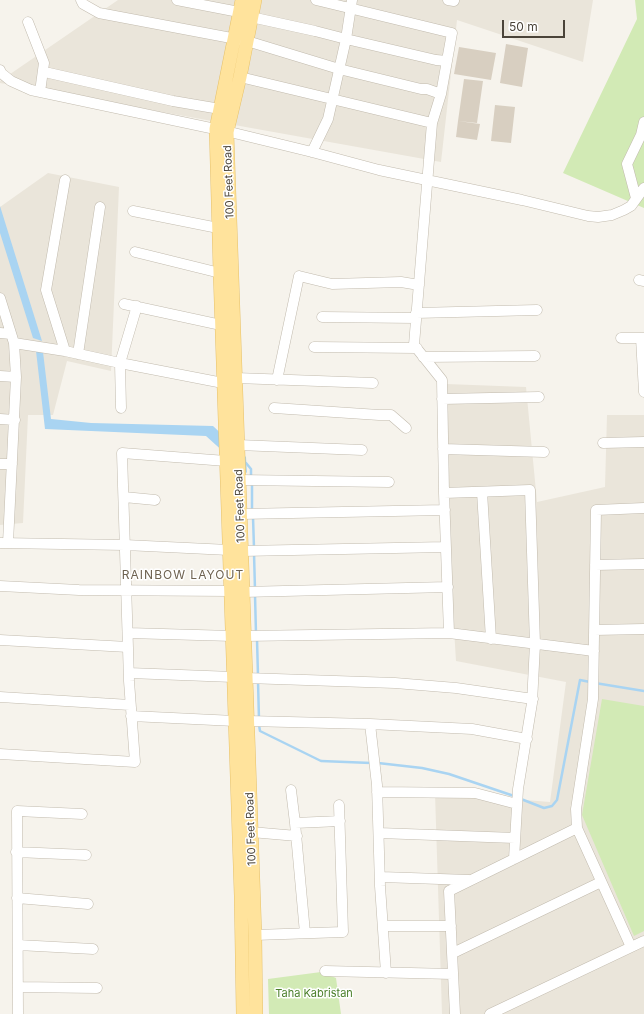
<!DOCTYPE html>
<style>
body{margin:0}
#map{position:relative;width:644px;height:1014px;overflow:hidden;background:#f6f3ec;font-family:Inter,sans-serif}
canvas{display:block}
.scale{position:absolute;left:502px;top:20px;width:63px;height:18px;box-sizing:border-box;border:2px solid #4b4439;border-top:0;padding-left:5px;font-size:12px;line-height:14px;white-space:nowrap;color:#4b4439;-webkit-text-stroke:3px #fff;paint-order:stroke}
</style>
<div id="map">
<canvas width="644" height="1014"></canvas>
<div class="scale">50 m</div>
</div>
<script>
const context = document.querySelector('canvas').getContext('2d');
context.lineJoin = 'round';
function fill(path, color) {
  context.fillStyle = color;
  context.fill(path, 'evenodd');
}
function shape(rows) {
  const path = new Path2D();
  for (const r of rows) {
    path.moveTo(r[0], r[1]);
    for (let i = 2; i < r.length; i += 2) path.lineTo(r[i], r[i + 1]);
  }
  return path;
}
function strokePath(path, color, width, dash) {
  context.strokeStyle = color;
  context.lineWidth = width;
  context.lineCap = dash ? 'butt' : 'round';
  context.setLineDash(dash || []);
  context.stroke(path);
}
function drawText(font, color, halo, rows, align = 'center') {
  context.font = font + ' Inter,sans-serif';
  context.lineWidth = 3;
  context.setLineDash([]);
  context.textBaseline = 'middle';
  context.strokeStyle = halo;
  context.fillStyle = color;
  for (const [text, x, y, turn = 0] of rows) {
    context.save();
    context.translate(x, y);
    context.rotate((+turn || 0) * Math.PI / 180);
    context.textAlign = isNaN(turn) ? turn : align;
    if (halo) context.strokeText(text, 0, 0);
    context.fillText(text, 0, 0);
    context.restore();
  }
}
fill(shape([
 [118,0,593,0,583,62,457,20,441,162,0,83,0,81],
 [48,173,119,187,111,371,67,361,53,415,28,415,23,523,0,525,0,207],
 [446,384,526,387,537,502,605,487,607,415,644,415,644,1014,442,1014,435,793,550,802,566,682,456,661,443,449]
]), '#eae5da');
fill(shape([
 [635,0,644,0,644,208,563,173,637,19],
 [602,699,644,706,644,931,634,936,582,815],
 [321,972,336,978,341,1014,269,1014,268,979]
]), '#d2eab5');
fill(shape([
 [0,206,42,341,33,338,0,233],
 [36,351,43,352,51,419,91,423,213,426,246,457,247,473,206,436,45,429]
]), '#a9d4f2');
strokePath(shape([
 [246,463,251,469,251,478],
 [252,483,252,512],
 [253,517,254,548],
 [254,553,255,590],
 [255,595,256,634],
 [257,639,258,676],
 [258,681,259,720],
 [595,683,644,691],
 [259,725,260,731,321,761,371,763],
 [378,763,422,768,449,774,514,796],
 [521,799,544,808,552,806,557,800,580,680,590,682]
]), '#a9d4f2', 2.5);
fill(shape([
 [506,44,528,48,522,87,500,83],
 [459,47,496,53,491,80,454,74],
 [464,79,483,81,477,123,458,121],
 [495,105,515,107,511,143,491,141],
 [458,121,480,124,477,140,456,137]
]), '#d8cfc1');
const minor = shape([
 [81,0,83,4,99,13,247,41,339,69,421,89,427,89,441,94],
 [177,0,239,12],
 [316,0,452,33,441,94,432,123,414,345,442,380,444,493],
 [448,0,454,1,454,0],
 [251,17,315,31,346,39,436,60,447,61],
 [28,22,44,63,40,92],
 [0,70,1,73,11,81,31,90,234,133,312,152,379,170,522,200,588,216,598,217,612,215,624,210,631,206,644,188],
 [49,73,173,101,220,109],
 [240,77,432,123],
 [312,152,328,119,346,39,352,0],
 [65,180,46,290,65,351],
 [636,198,627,164,641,135,644,122],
 [133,211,218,228],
 [135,252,220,273],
 [639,280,644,281],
 [0,298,14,343,16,377,8,543],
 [124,304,221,325],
 [416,313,537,310],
 [322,317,416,318],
 [0,333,11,334],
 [621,338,644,338],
 [641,338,644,392],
 [14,343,65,351,120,363,137,306],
 [314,347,417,348],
 [78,354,100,207],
 [423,357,535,356],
 [0,376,16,377],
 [236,378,373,383],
 [277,380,299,276,332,284,401,282,419,285],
 [442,399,539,397],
 [121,408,120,363,223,383],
 [274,408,379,415,391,415,406,428],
 [0,419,15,420],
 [603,443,644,442],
 [238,445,362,450],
 [443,449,544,452],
 [0,464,12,464],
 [239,480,389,482],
 [482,492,491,639],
 [124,497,155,500],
 [241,514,445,510],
 [0,543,125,545,229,550],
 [242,551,446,547],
 [595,565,644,564],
 [0,586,79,590,231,591],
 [243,592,448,587],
 [594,630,644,629],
 [128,633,232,636],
 [449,633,444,493,530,490,535,644,532,703,518,789,514,859],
 [245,636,449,633,594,651],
 [0,640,128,647],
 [129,673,233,677],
 [246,678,395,683,456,688,533,699],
 [0,697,130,705],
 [131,716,235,721],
 [248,721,370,724,377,785,380,886,386,973],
 [370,724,472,729,527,739],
 [0,754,135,762,129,681,122,453,226,461],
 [291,790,295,823],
 [377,792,475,793,517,804],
 [251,832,297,836],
 [379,833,515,838],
 [16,852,86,855],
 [381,877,469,880],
 [17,898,88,904],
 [383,926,451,926],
 [305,933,295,823,340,821],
 [255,935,343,932,339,805],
 [18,945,93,949],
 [631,947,577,828,576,809,593,699,596,510,644,508],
 [453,953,601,882],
 [325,971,453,974],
 [18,987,97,988],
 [18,1014,17,811,82,814],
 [455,1014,449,891,577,828],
 [490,1014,644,941]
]);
const major = shape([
 [242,0,216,129,220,273,241,896,243,1014],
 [255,0,240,77,227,132,255,935,256,1014]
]);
strokePath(minor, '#c2bbae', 11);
strokePath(major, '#e6c16a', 14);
strokePath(minor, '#fff', 10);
strokePath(major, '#ffe39c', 13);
drawText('11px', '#4b4439', '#fff', [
 ["100 Feet Road",229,182,-92],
 ["100 Feet Road",240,506,-92],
 ["100 Feet Road",251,829,-92]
]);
drawText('11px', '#4a7f2a', '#fff', [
 ["Taha Kabristan",314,994]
]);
context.letterSpacing = '1px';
drawText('12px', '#6e6250', '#fff', [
 ["RAINBOW LAYOUT",183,575]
]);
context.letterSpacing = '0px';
</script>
